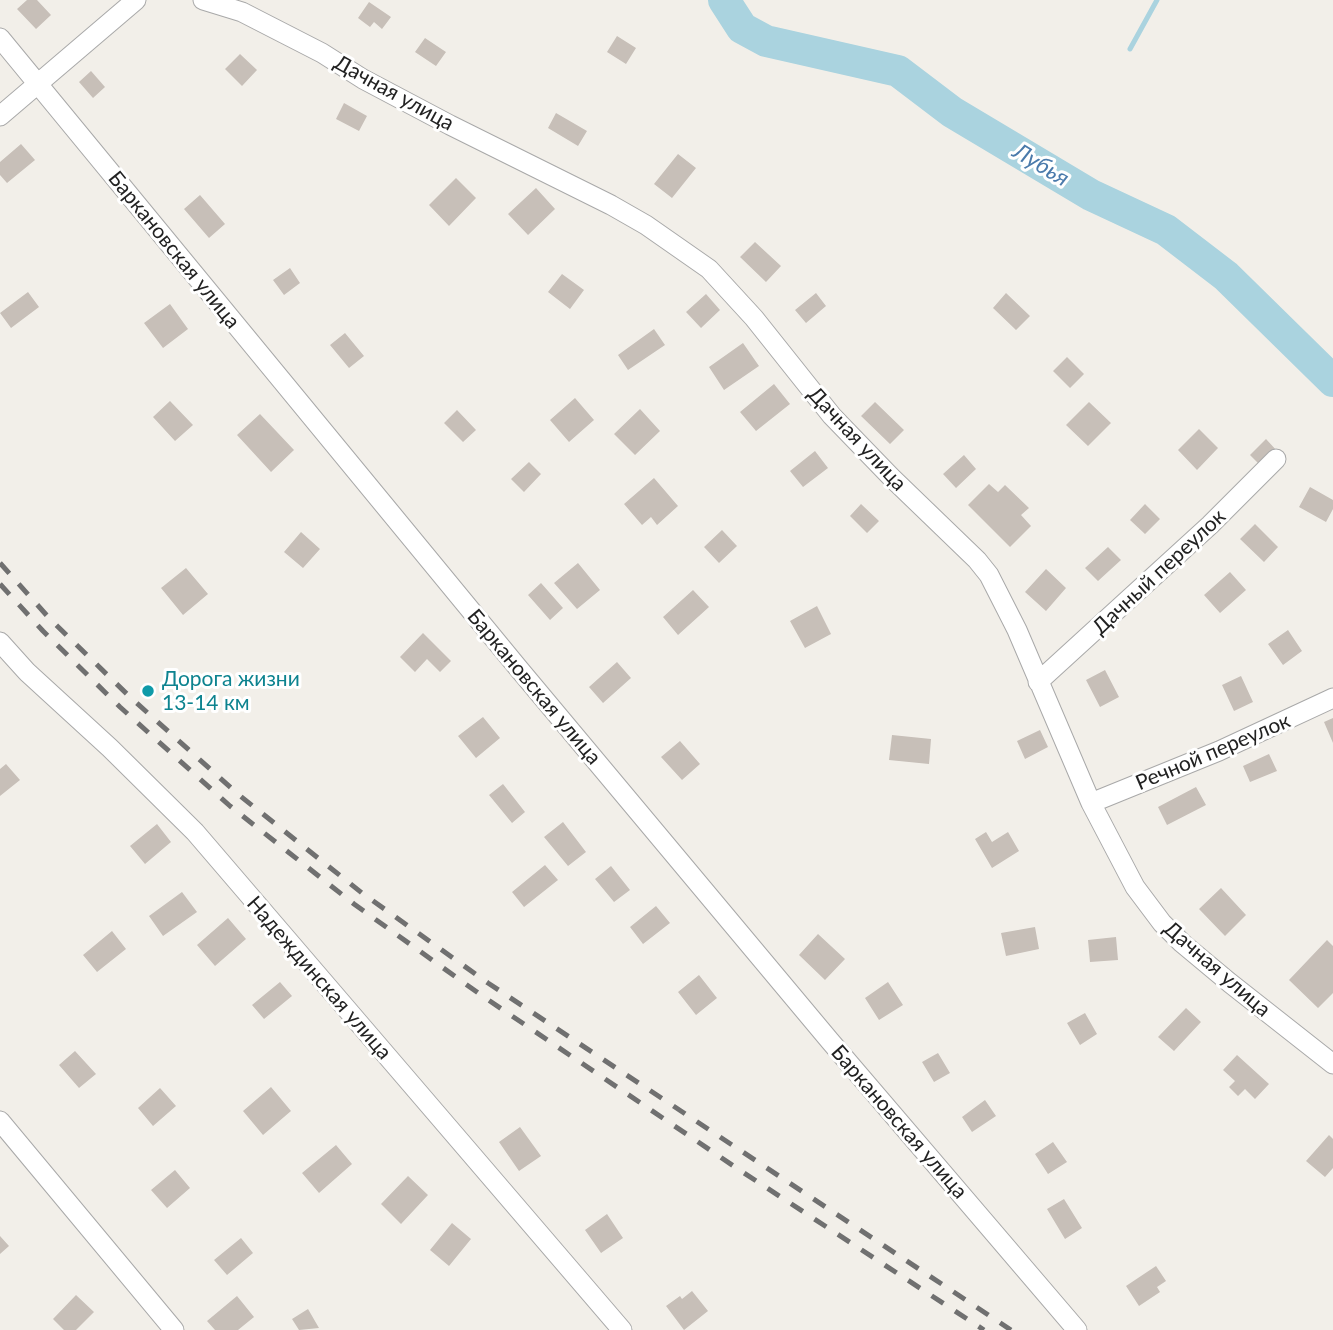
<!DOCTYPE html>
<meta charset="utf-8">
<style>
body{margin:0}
canvas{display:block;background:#f2efe9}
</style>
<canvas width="1333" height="1330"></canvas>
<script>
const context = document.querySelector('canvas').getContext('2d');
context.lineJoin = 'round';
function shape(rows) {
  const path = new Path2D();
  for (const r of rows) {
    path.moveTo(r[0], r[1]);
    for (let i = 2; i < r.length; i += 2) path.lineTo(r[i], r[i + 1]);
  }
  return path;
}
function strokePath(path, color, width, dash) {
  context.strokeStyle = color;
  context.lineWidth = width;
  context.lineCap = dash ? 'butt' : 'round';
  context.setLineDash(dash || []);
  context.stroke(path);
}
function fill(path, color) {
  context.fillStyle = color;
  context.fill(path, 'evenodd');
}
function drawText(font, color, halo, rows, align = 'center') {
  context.font = font + ' Lato,sans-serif';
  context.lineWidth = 6;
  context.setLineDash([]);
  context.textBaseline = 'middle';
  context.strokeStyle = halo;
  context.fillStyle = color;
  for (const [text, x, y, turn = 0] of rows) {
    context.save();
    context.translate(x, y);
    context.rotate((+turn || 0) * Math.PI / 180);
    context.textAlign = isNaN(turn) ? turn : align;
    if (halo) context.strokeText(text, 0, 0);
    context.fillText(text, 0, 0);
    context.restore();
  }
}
strokePath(shape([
 [1130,49,1157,0]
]), '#aad3df', 5);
strokePath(shape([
 [724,0,742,28,766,41,898,71,952,112,1091,195,1166,230,1226,276,1333,381]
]), '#aad3df', 32);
fill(shape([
 [27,0,37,0,51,15,36,29,17,9],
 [369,2,391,17,382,29,374,22,370,27,358,18],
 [617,36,636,48,626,64,607,52],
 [425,38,446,52,436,66,415,52],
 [240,54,257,70,242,86,225,69],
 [91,71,105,87,93,98,79,82],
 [344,103,367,116,359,131,336,119],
 [556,113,587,131,578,146,548,128],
 [21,144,35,160,7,183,0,175,0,162],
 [678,154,696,168,672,198,654,184],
 [456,178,476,198,449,226,429,205],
 [536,188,555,209,528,235,508,214],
 [200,195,225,224,209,238,184,209],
 [755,242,781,266,766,282,740,257],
 [290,268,300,283,284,295,273,280],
 [562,274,584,290,570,309,548,292],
 [28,292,39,307,11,328,0,313],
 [816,293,826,306,806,323,795,310],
 [1006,293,1030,316,1016,330,993,308],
 [706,294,720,310,701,328,686,312],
 [170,304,188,329,163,348,144,323],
 [654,329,665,345,628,370,618,355],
 [345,333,364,356,349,368,330,345],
 [743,343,759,366,724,390,709,367],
 [1067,357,1084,374,1070,388,1053,371],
 [774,384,790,404,756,431,740,412],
 [575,398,594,420,569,442,550,420],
 [170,401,193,425,175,441,153,417],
 [875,402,904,430,890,444,861,416],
 [1089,402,1111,423,1088,446,1066,425],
 [640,409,660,431,635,455,614,434],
 [457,410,476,430,463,442,444,423],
 [260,414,294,450,271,472,237,435],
 [1199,429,1218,448,1197,470,1178,450],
 [1266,439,1278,452,1262,467,1250,455],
 [815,451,828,468,803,487,790,471],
 [964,455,976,469,956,488,943,474],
 [529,462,541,474,524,492,511,479],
 [654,478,678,506,657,525,651,517,642,525,624,504],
 [989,484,998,492,1005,485,1029,508,1021,515,1031,526,1010,547,968,505],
 [1310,487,1333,500,1333,509,1326,522,1299,507],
 [861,504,879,521,867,533,850,516],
 [1145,504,1160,519,1145,534,1130,520],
 [1255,524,1278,547,1264,562,1240,539],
 [722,530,737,546,719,563,704,547],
 [301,532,320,549,303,568,284,552],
 [1108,547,1121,560,1098,581,1085,568],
 [578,563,600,590,577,609,554,583],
 [186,568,208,594,183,615,161,588],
 [1046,569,1066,588,1046,611,1025,592],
 [1230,572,1246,590,1220,613,1204,595],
 [541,583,563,608,550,620,528,595],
 [693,590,709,607,678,635,663,617],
 [817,606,831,634,805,648,790,621],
 [1288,630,1302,651,1283,665,1268,644],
 [423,633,451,661,440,672,427,659,415,672,400,657],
 [617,662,631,678,603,703,589,687],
 [1105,670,1119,697,1100,707,1086,680],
 [1241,676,1253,702,1234,711,1222,685],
 [483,717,500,738,476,758,458,736],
 [1333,718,1333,743,1324,722],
 [1040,730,1048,747,1025,759,1017,741],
 [892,735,931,739,929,764,889,760],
 [680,741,700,764,682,780,661,757],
 [1269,754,1277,771,1250,782,1243,766],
 [6,764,20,780,0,796,0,769],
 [503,784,525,812,512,823,489,795],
 [1196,787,1206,805,1167,825,1158,807],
 [563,822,586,852,568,866,544,837],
 [157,824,171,842,145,864,130,846],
 [986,832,992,842,1008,832,1019,851,992,868,975,839],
 [545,865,558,880,524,907,512,892],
 [611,866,630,890,614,902,595,879],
 [1221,888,1246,915,1225,936,1199,909],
 [182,892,197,912,163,936,149,916],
 [656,906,670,923,643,944,630,927],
 [228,918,246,939,215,966,197,945],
 [1035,927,1039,949,1006,956,1001,933],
 [112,931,126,949,97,972,83,955],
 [818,934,845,959,825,980,799,955],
 [1116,937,1118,960,1090,962,1088,940],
 [1327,940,1333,946,1333,993,1318,1008,1289,980],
 [699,975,717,998,696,1015,678,992],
 [280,982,292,996,264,1019,252,1005],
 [888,982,903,1005,879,1020,865,998],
 [1186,1008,1201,1022,1174,1051,1158,1037],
 [1085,1013,1097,1034,1080,1045,1067,1023],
 [75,1051,96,1074,79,1088,59,1065],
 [938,1053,950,1073,934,1082,922,1062],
 [1237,1055,1269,1084,1255,1099,1245,1089,1238,1096,1229,1087,1235,1081,1223,1070],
 [271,1087,291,1111,263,1135,243,1111],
 [160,1088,176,1106,153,1126,138,1108],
 [985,1100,996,1116,972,1132,962,1117],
 [520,1127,541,1156,519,1171,499,1142],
 [1329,1135,1333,1139,1333,1168,1325,1177,1306,1161],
 [1053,1142,1067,1162,1048,1174,1035,1154],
 [336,1145,352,1164,319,1193,302,1173],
 [175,1170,190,1188,167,1208,151,1190],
 [408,1176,428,1195,401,1224,381,1204],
 [1064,1199,1082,1228,1065,1239,1047,1209],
 [607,1214,623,1238,601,1253,585,1230],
 [452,1223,471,1239,449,1266,430,1250],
 [0,1236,9,1246,0,1254],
 [241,1238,253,1253,227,1275,214,1260],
 [1156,1266,1166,1281,1157,1287,1160,1292,1139,1306,1126,1286],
 [692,1291,708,1311,684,1330,666,1306,680,1296,682,1299],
 [76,1295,94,1312,76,1330,64,1330,53,1319],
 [237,1296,254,1317,238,1330,215,1330,207,1321],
 [308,1309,319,1328,299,1330,292,1319]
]), '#c7bfb8');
const minor = shape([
 [203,0,242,12,322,53,363,79,450,125,611,205,646,225,709,269,754,318,832,416,891,477,977,560,989,575,1017,630,1091,803,1135,887,1162,923,1182,943,1230,983,1333,1064],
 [0,38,519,669,830,1041,1077,1330],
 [0,116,136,0],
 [0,642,27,672,110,748,195,832,622,1330],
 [1038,682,1210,525,1276,459],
 [1091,803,1219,751,1333,698],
 [0,1121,174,1330]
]);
strokePath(minor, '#a9a9a9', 21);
strokePath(minor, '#fff', 19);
strokePath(shape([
 [0,563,50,619,130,697,239,795,362,893,488,983,1011,1330],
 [0,584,43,631,120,707,230,806,354,904,481,995,741,1171,984,1330]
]), '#707070', 5, [14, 14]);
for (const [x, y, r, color] of [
 [148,691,7,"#0f9aa8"]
]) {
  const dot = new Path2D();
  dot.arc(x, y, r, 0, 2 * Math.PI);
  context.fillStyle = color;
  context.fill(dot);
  strokePath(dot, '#fff', 2.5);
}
drawText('21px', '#222', '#fff', [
 ["Дачная улица",394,93,29],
 ["Баркановская улица",174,250,51],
 ["Дачная улица",857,439,47],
 ["Дачный переулок",1159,572,-43],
 ["Баркановская улица",534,687,50],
 ["Речной переулок",1213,752,-23],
 ["Дачная улица",1217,969,41],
 ["Надеждинская улица",319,978,49],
 ["Баркановская улица",899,1122,49]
]);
drawText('21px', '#0d838f', '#fff', [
 ["Дорога жизни",162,679],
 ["13-14 км",162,703]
], 'left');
drawText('italic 23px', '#4a7aab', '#fff', [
 ["Лубья",1041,165,31]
]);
</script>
